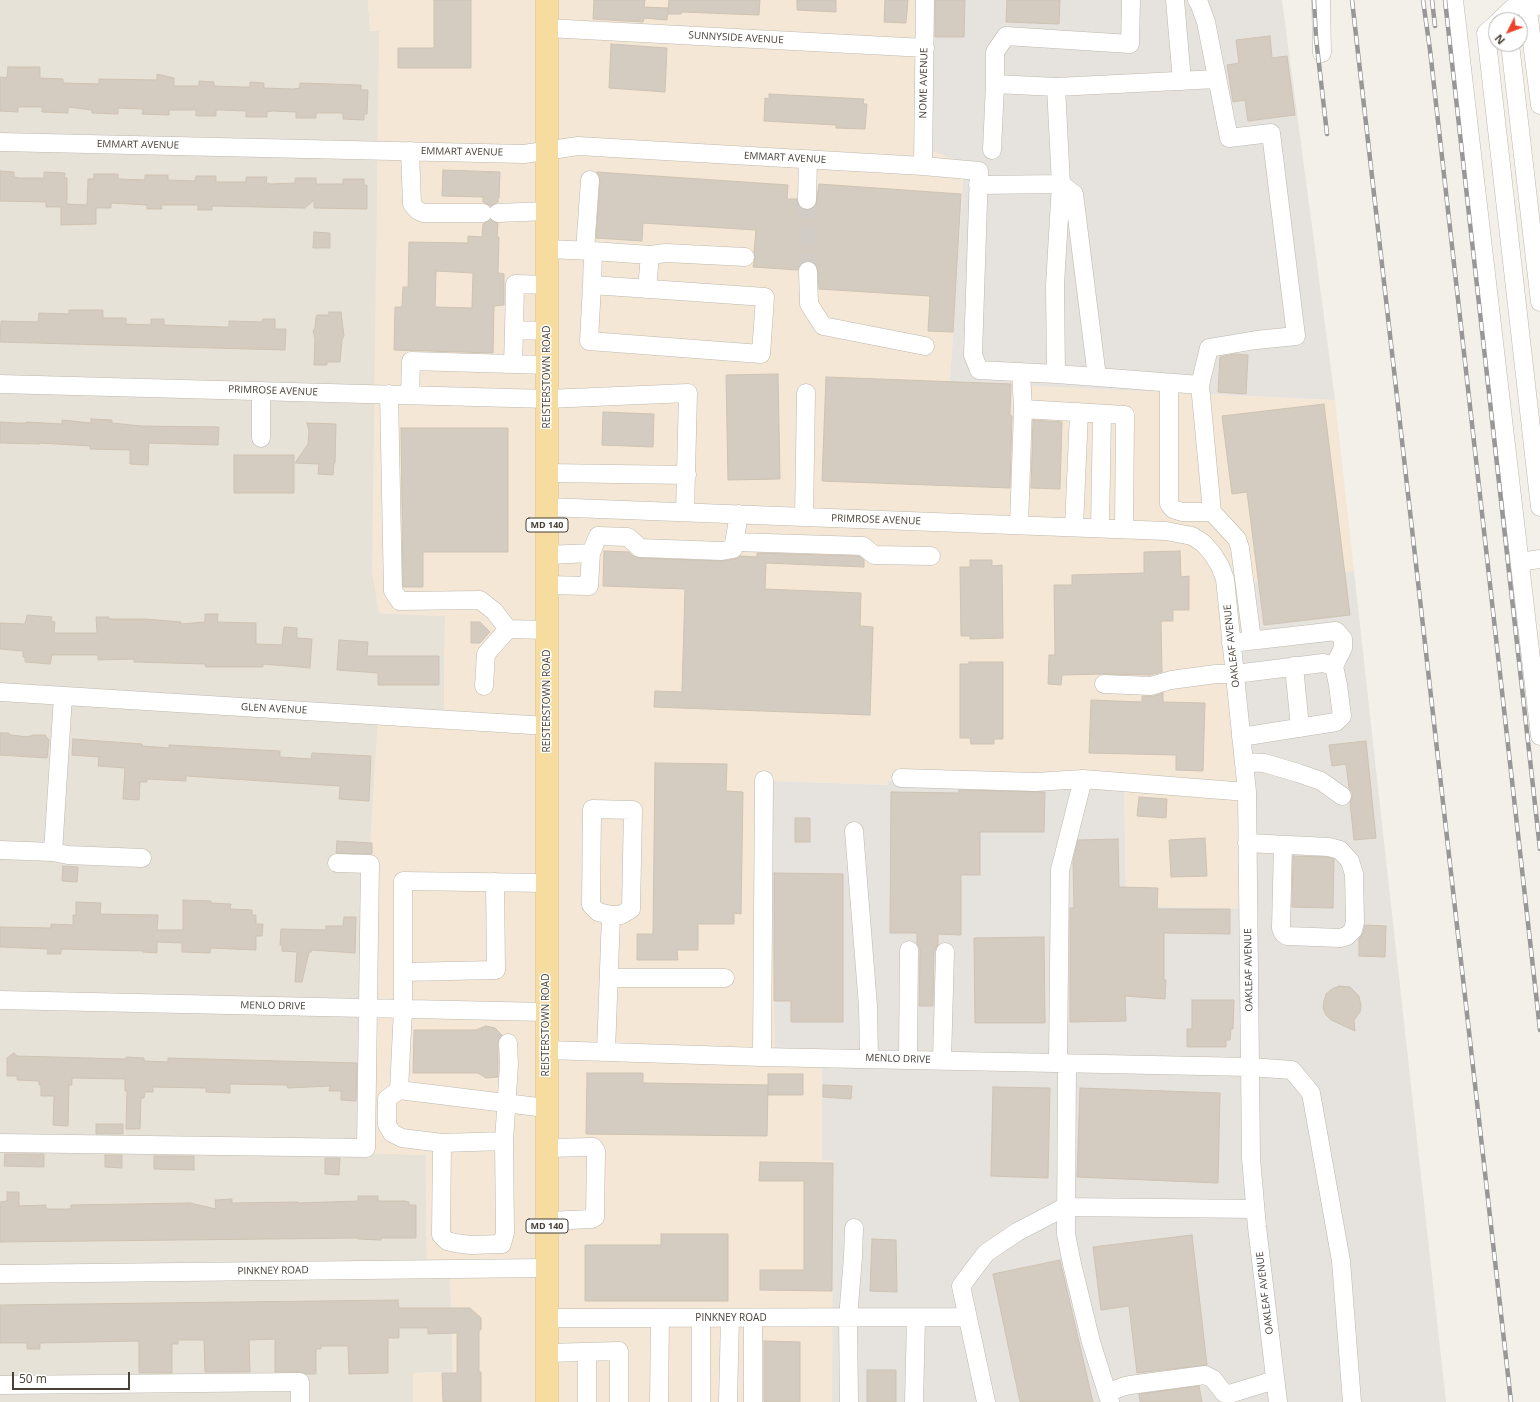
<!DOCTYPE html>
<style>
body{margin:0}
#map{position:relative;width:1540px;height:1402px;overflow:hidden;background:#f3f0e9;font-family:"Open Sans",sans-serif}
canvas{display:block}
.north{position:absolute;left:1488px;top:12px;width:40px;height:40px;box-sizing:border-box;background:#fff;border:1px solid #b5b3af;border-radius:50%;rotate:228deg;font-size:11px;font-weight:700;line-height:16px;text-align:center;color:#474138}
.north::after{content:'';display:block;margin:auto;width:14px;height:18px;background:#eb4229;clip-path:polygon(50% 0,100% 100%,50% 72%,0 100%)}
.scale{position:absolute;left:12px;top:1372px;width:118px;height:18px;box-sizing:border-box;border:2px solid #474138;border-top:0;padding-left:5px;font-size:12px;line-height:14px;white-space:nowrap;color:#474138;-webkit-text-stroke:3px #fff;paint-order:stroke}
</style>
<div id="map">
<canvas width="1540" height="1402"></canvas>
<div class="north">N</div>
<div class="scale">50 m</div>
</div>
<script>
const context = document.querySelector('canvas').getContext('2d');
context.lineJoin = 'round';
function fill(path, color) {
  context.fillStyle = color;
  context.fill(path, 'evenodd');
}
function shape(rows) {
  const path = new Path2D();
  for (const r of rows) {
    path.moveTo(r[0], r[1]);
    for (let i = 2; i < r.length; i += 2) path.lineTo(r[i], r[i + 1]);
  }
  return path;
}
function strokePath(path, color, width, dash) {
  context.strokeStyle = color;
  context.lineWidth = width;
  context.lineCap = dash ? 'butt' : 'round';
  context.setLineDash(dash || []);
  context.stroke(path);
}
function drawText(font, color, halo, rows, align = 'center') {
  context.font = font + ' "Open Sans",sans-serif';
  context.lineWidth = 3;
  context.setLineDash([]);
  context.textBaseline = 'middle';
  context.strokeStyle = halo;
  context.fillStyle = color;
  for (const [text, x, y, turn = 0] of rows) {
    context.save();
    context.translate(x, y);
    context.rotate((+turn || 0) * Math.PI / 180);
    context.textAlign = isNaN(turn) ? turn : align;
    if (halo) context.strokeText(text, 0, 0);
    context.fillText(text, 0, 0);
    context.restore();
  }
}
fill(shape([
 [0,0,368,0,370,31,379,31,379,613,445,616,444,719,368,1153,426,1155,427,1268,450,1268,453,1372,413,1373,413,1402,0,1402]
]), '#e7e2d8');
fill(shape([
 [368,0,922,0,964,164,950,382,1335,400,1354,571,1222,586,1250,909,1126,906,1124,785,1057,783,888,781,888,785,770,781,822,1055,822,1160,833,1160,832,1402,413,1402,413,1373,453,1372,450,1269,427,1268,426,1155,367,1153,369,861,378,715,444,719,445,616,379,613,372,572,379,31,370,31]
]), '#f4e7d6');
fill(shape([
 [922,0,1282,0,1335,400,950,382,964,164,929,149],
 [1354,571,1446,1402,832,1402,833,1160,822,1160,822,1055,775,1054,770,781,888,785,888,781,1124,785,1126,906,1250,909,1221,586]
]), '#e6e2de');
const building = shape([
 [434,0,471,0,471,68,398,68,398,48,434,48,434,0],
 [594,0,645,0,644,7,668,8,667,20,644,18,643,22,593,19,594,0],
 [669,0,760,0,759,15,682,12,681,14,668,14,669,0],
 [797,0,836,0,836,12,797,10,797,0],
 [885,0,908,0,906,23,884,22,885,0],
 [935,0,965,0,964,37,935,37,935,0],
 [1007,0,1060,0,1059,24,1006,22,1007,0],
 [1270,36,1272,58,1287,56,1295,115,1248,121,1245,100,1233,102,1227,65,1239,63,1236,40,1270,36],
 [611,44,667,48,665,92,609,88,611,44],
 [8,67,40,67,40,78,63,79,63,83,99,84,99,79,157,80,157,74,174,78,174,86,199,86,199,81,214,82,214,86,242,87,250,87,250,82,264,83,264,88,293,89,300,88,300,83,361,85,361,90,368,90,367,114,364,114,364,120,343,119,343,113,316,113,316,118,296,118,296,112,272,111,267,112,267,117,246,117,246,111,221,110,216,110,216,116,196,116,196,110,169,110,169,115,142,114,143,109,118,108,118,114,92,113,92,110,68,107,68,113,42,112,42,107,18,107,18,112,0,111,0,77,7,78,8,67],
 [769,94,864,99,863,104,867,104,865,129,836,128,836,125,764,121,765,98,769,99,769,94],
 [443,170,500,172,499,198,498,198,498,202,491,206,483,202,483,197,442,196,443,170],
 [0,171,14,172,14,177,19,178,44,178,44,172,65,173,64,178,67,178,67,204,87,205,88,179,94,179,94,174,118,174,118,179,145,180,145,175,168,175,168,180,195,181,196,176,216,176,216,182,246,182,246,177,267,177,266,183,271,184,295,183,295,178,316,178,316,184,343,184,343,179,364,179,364,185,367,185,367,209,314,208,314,200,305,208,212,206,212,210,198,210,198,205,161,205,162,209,147,209,147,205,111,203,111,208,96,208,96,224,61,225,61,207,46,207,46,202,0,201,0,171],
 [597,172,788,185,787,199,797,199,798,205,801,209,806,210,812,209,816,205,819,184,961,194,953,332,928,331,930,296,819,289,817,266,813,262,808,261,802,262,799,266,798,270,753,267,755,258,754,252,756,230,643,223,642,241,596,238,600,181,597,172],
 [490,220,498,223,497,237,499,237,498,273,504,274,504,305,494,306,493,353,394,350,395,307,402,307,403,287,408,287,409,242,468,243,468,236,482,237,483,224,490,220],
 [436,271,473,273,472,308,435,307,436,271],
 [314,232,330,233,330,248,313,248,314,232],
 [69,310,103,310,103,318,126,318,126,324,151,325,151,319,164,319,164,325,224,327,229,327,229,321,262,322,263,319,275,319,275,329,286,329,285,350,0,342,1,321,38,322,39,313,69,314,69,310],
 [329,312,341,312,344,336,342,340,340,362,327,362,327,365,314,365,315,339,313,331,315,328,316,317,317,315,329,315,329,312],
 [1234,354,1248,355,1246,394,1218,392,1220,357,1234,354],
 [778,374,780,479,728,480,726,375,778,374],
 [826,377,1011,384,1010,415,1012,416,1010,488,822,481,826,377],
 [1324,404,1350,615,1264,625,1247,492,1232,494,1222,416,1324,404],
 [603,412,654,414,653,447,602,445,603,412],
 [91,419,112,420,112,423,142,426,219,427,218,445,149,443,148,465,130,464,130,450,90,449,90,446,40,443,40,444,0,443,0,422,18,423,26,423,26,422,62,424,62,420,91,423,91,419],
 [1033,420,1062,422,1060,489,1031,488,1033,420],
 [307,423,336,424,335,463,334,463,333,475,318,474,319,464,295,463,308,444,309,431,307,423],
 [401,428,508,428,508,552,423,552,423,587,403,587,401,428],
 [234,455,294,455,294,493,234,493,234,455],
 [604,551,629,552,633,556,640,558,722,561,735,559,740,556,757,557,757,553,859,556,864,560,864,567,766,563,765,589,861,593,860,626,873,627,870,715,654,707,655,691,682,692,685,589,603,586,604,551],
 [1180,551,1181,577,1189,576,1189,610,1173,610,1173,621,1161,621,1162,672,1150,675,1104,674,1062,675,1061,685,1048,684,1049,655,1055,655,1054,585,1072,585,1072,575,1144,573,1144,552,1180,551],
 [970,560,992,560,992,566,1002,565,1003,638,970,639,970,636,961,636,960,567,970,567,970,560],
 [205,614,218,614,217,622,256,623,256,644,282,645,284,627,297,628,297,638,312,639,310,668,263,664,263,667,206,667,205,664,134,662,134,659,98,660,98,655,52,655,50,664,25,662,25,657,23,657,23,651,0,649,0,623,25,624,27,615,52,617,51,621,55,622,54,633,97,633,96,617,109,617,109,619,145,619,181,622,181,624,205,622,205,614],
 [471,622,480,622,490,632,480,643,471,643,471,622],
 [339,640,368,642,367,656,439,656,439,685,378,685,378,673,337,670,339,640],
 [969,662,1003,662,1003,739,994,739,994,744,971,744,970,738,960,738,960,664,969,664,969,662],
 [1163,693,1163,702,1205,703,1203,771,1176,770,1176,755,1089,753,1091,700,1142,702,1142,696,1154,696,1163,693],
 [0,733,9,733,11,735,29,737,29,736,32,736,32,735,45,735,49,740,47,758,0,755,0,733],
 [73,739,142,744,142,746,169,748,169,745,280,751,280,757,311,759,312,753,371,756,369,801,339,799,340,786,186,776,186,781,147,779,147,782,140,782,139,800,123,799,125,768,98,766,99,757,72,755,73,739],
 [1366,741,1376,838,1354,840,1350,802,1352,797,1352,792,1349,788,1346,764,1332,766,1329,745,1366,741],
 [655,763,727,764,726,791,743,792,741,914,734,913,734,924,698,924,698,950,677,950,678,960,637,960,637,934,653,934,655,763],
 [959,790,1045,792,1044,832,980,832,980,875,961,875,961,935,938,934,938,944,934,952,933,1006,919,1006,920,950,917,943,917,933,890,933,891,792,959,793,959,790],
 [1139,797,1167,799,1166,818,1137,816,1139,797],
 [795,818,810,818,810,842,795,842,795,818],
 [1205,838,1207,876,1171,877,1169,840,1205,838],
 [1118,839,1119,887,1158,888,1157,909,1230,909,1230,934,1164,933,1164,980,1166,980,1165,999,1125,996,1126,1021,1070,1022,1070,908,1074,908,1073,861,1078,840,1118,839],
 [337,841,372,843,372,854,336,853,337,841],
 [1293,856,1327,857,1334,859,1333,908,1292,907,1293,856],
 [63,866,78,867,77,882,62,881,63,866],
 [774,873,843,874,843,1022,791,1022,791,1001,774,1001,774,873],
 [183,900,211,901,211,903,231,904,230,909,252,910,252,915,256,915,256,924,263,924,262,936,256,936,256,950,211,948,210,953,182,952,182,943,157,942,157,953,143,952,143,951,61,949,61,954,47,954,48,949,0,947,0,927,51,928,51,924,73,925,73,915,76,915,76,902,101,903,100,914,158,915,157,930,183,930,183,900],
 [344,917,356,917,355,953,311,950,311,952,309,952,302,982,295,982,297,952,282,951,282,945,280,945,281,929,326,930,326,926,343,926,344,917],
 [1365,925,1386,926,1385,957,1359,956,1359,939,1363,933,1365,925],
 [1044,937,1045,1023,975,1023,974,938,1044,937],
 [1339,986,1350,987,1359,996,1361,1006,1360,1012,1354,1020,1355,1031,1331,1020,1326,1015,1323,1008,1324,1001,1326,994,1332,989,1339,986],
 [1192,1000,1234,1000,1233,1029,1231,1029,1230,1040,1226,1040,1226,1047,1187,1047,1187,1029,1192,1029,1192,1000],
 [486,1026,495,1028,502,1035,499,1039,498,1043,498,1077,486,1078,478,1073,413,1073,414,1030,476,1030,486,1026],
 [14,1053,17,1056,126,1059,126,1057,144,1058,144,1061,168,1062,168,1058,357,1063,356,1101,341,1100,341,1091,329,1091,330,1086,288,1088,287,1087,287,1085,230,1084,230,1093,206,1092,206,1088,153,1087,153,1092,145,1092,144,1098,141,1098,140,1129,126,1129,127,1091,125,1091,125,1079,72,1078,72,1085,69,1085,68,1126,53,1125,54,1096,41,1096,41,1085,39,1085,39,1081,17,1080,17,1076,7,1076,7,1058,14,1053],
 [587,1073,643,1073,643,1083,768,1085,767,1136,586,1134,587,1073],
 [768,1074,803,1074,803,1095,768,1095,768,1074],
 [823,1085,852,1086,851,1099,823,1097,823,1085],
 [993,1087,1050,1088,1048,1178,991,1176,993,1087],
 [1080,1088,1220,1093,1218,1183,1077,1177,1080,1088],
 [96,1124,123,1124,123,1134,96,1134,96,1124],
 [5,1154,44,1154,44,1167,4,1166,5,1154],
 [105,1155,122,1155,122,1168,105,1167,105,1155],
 [154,1156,194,1156,194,1170,154,1169,154,1156],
 [325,1158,340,1158,339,1175,325,1174,325,1158],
 [760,1162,833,1163,832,1291,760,1290,760,1270,804,1270,804,1181,759,1181,760,1162],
 [7,1192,19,1192,19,1206,46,1205,46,1209,71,1209,71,1205,190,1203,216,1209,215,1200,232,1199,232,1203,298,1202,298,1203,358,1201,358,1196,378,1196,378,1201,405,1201,409,1202,409,1205,416,1205,416,1238,381,1238,381,1240,358,1239,358,1238,0,1242,0,1202,7,1201,7,1192],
 [661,1234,728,1234,728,1301,585,1301,585,1245,661,1245,661,1234],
 [1192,1235,1207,1365,1137,1373,1129,1306,1101,1310,1093,1247,1192,1235],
 [872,1239,896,1240,897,1292,870,1291,872,1239],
 [1060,1260,1093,1402,1020,1402,993,1274,1060,1260],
 [398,1300,399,1308,470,1308,481,1318,481,1330,479,1330,479,1372,481,1372,481,1402,443,1402,442,1373,457,1373,457,1333,428,1334,428,1328,399,1328,399,1338,388,1338,388,1373,349,1374,348,1346,321,1346,321,1349,316,1349,316,1374,307,1374,300,1372,275,1372,275,1339,249,1340,250,1372,205,1372,204,1340,178,1340,178,1344,172,1344,172,1373,139,1373,139,1341,40,1343,40,1349,27,1349,27,1343,0,1343,0,1305,398,1300],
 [764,1341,800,1342,800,1402,764,1402,764,1341],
 [867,1370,896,1370,896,1402,867,1402,867,1370],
 [1199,1386,1202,1402,1140,1402,1139,1394,1199,1386]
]);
fill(building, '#d4ccc0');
strokePath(building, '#cfc3b3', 1);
strokePath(shape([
 [807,200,808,271]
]), '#d1cdc6', 18, [18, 9]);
const minor = shape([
 [1175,0,1182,81],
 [1321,0,1322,53],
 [1454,0,1540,736],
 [1527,3,1540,105],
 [1500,20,1517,4,1527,3,1537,6],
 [1496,24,1486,33,1540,507],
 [547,28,925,48],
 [1510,44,1540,302],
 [1056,87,995,84,995,52,1006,36,1130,44,1131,0],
 [0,142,524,154,578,146,923,166,979,171,973,355,979,370,1056,374,1055,285,1061,184,978,185],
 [992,150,995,84],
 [410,151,412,204,417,210,423,213,483,213],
 [923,166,925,0],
 [807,200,808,159],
 [498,213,548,211],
 [548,249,593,251,592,285,765,297,761,354,589,341,592,285],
 [585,251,590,180],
 [593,251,650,255,647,289],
 [650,255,666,253,745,257],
 [808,271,809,304,823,326,925,346],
 [514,330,515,284,548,285],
 [513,364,514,330,548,331],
 [1021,372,1023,409],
 [1056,374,1097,377],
 [0,384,547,399,688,393,685,512],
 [1169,384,1169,504,1173,509,1182,512,1212,512,1200,385,1209,348,1256,340,1296,336,1271,133,1229,138,1206,22,1199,3,1197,0],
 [1200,385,1097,377,1074,194,1061,184,1056,87,1217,79],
 [261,391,261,438],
 [389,394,393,591,400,601,480,600,494,611,508,629,547,630],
 [410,395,411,361,547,365],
 [547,473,687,475],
 [547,507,1166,531,1192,536,1203,543,1212,553,1220,566,1225,579,1247,792,1251,1158,1257,1227,1278,1402],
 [1212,512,1237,539,1240,548,1252,640],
 [804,517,806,393],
 [1019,525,1023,409,1125,415,1124,529],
 [1074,527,1079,412],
 [1100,528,1102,414],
 [734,542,863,546,874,555,931,556],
 [547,555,591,553,598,536,628,537,640,548,722,551,733,549,739,514],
 [1520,562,1540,559],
 [547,585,589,586,591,553],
 [1231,643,1336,631,1343,639,1343,648,1334,666],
 [1294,666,1300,728],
 [1104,684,1151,686,1171,680,1216,674,1235,674,1323,663,1334,666,1338,685,1342,716,1336,722,1241,737],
 [484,686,486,654,508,629],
 [0,692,547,726],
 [1244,762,1264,763,1298,773,1321,781,1342,796],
 [901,778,1035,782,1083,779,1247,792],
 [854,831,868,1006,869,1058],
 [1247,843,1329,847,1340,850,1350,861,1354,874,1355,922,1353,930,1347,936,1340,938,1287,936,1283,933,1281,928,1283,845],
 [0,850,53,852,63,697],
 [53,852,68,855,142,858],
 [403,972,496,970,495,882],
 [609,978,725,978],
 [0,1000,546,1012],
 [546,1050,762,1057,1250,1067,1292,1070,1311,1093,1341,1261,1352,1402],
 [606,1052,611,915,598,912,591,905,592,809,633,810,631,909,621,915,611,915],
 [762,1057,764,780],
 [908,1059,909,950],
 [942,1060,945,952],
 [1058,1063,1060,870,1083,779],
 [1067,1063,1066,1234,1072,1264,1091,1342,1110,1402],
 [399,1090,387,1099,387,1125,392,1133,402,1138,442,1143,504,1141,509,1064,508,1043],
 [546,1108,399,1090,403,1009,403,881,547,883],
 [0,1143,366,1148,370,864,337,863],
 [442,1143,441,1235,447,1241,455,1243,471,1245,502,1244,505,1233,504,1141],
 [546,1148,593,1147,596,1151,595,1217,592,1219,547,1221],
 [0,1274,546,1268],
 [546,1318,967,1317],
 [753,1318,753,1402],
 [547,1353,619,1351,619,1402],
 [0,1385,300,1382,300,1402],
 [1107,1393,1122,1387,1130,1385,1205,1375,1213,1379,1224,1393,1229,1394,1275,1380],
 [587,1402,587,1352],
 [659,1402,660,1318],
 [701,1402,701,1318],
 [728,1402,730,1318],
 [849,1402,848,1318,853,1257,854,1228],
 [914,1402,916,1318],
 [986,1402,961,1286,986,1253,1017,1232,1065,1207,1255,1209]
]);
const major = shape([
 [547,1402,547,0]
]);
strokePath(minor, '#beb8ad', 19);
strokePath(major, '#dcb96f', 23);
strokePath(minor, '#fff', 18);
strokePath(major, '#f7dc9f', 22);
const rail = shape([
 [1314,0,1316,38,1327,134],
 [1352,0,1511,1402],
 [1423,0,1430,50,1540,1030],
 [1432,0,1435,26],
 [1445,0,1540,849]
]);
strokePath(rail, '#979797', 4.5);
strokePath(rail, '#fff', 3, [9]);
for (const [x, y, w] of [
 [547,525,42],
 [547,1226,42]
]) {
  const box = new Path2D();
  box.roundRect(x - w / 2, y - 7, w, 14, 3);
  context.fillStyle = '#fff';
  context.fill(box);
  strokePath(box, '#474138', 1);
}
drawText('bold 9px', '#474138', null, [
 ["MD 140",547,525],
 ["MD 140",547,1226]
]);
drawText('10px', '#474138', '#fff', [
 ["SUNNYSIDE AVENUE",736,38,3],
 ["NOME AVENUE",924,83,-89],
 ["EMMART AVENUE",138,145,1],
 ["EMMART AVENUE",462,152,1],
 ["EMMART AVENUE",785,158,3],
 ["REISTERSTOWN ROAD",547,377,-90],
 ["PRIMROSE AVENUE",273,391,2],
 ["PRIMROSE AVENUE",876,520,2],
 ["OAKLEAF AVENUE",1232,646,-96],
 ["REISTERSTOWN ROAD",547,701,-90],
 ["GLEN AVENUE",274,709,3],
 ["OAKLEAF AVENUE",1249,970,-91],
 ["MENLO DRIVE",273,1006,1],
 ["REISTERSTOWN ROAD",546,1025,-90],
 ["MENLO DRIVE",898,1059,2],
 ["PINKNEY ROAD",273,1271,-1],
 ["OAKLEAF AVENUE",1265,1293,-97],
 ["PINKNEY ROAD",731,1318]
]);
</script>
